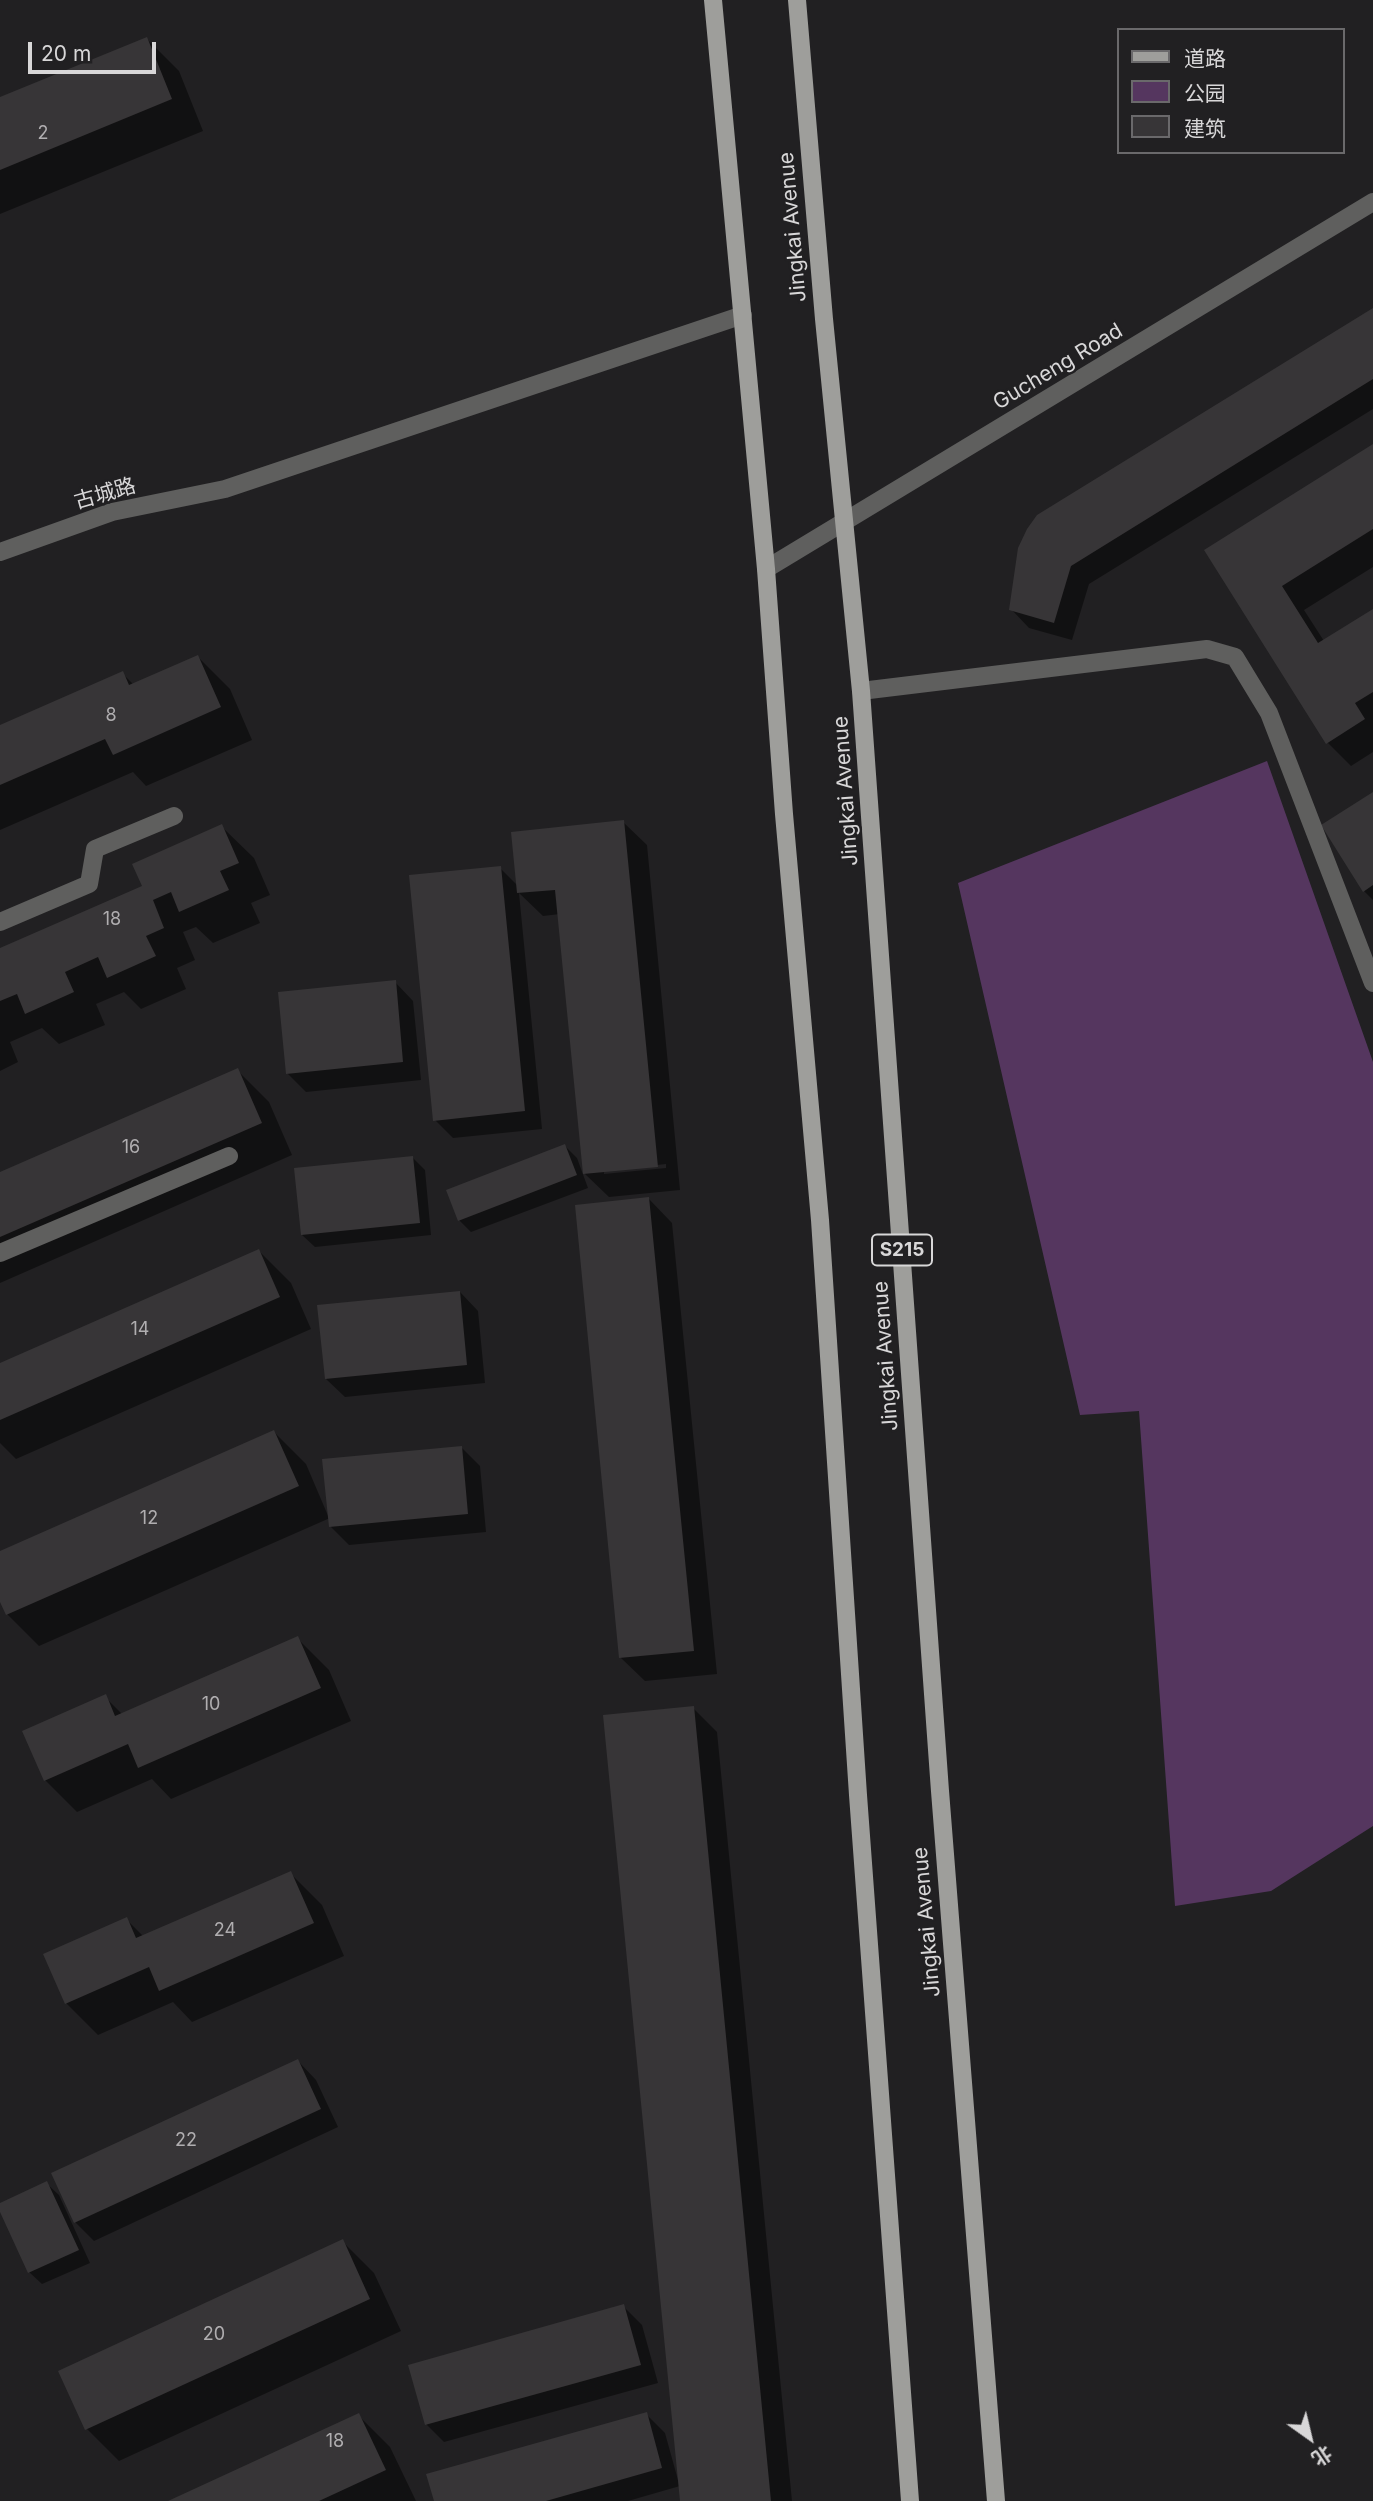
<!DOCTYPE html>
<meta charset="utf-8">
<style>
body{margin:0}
#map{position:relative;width:1373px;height:2501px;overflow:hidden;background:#212022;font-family:Inter,"Noto Sans SC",sans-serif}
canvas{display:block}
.legend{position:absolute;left:1117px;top:28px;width:228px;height:126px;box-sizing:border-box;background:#212022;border:2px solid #6a696b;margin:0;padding:9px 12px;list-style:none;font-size:21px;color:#d8d7d8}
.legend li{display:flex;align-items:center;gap:14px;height:35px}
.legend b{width:35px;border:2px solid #6a696b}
.north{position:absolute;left:1275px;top:2403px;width:70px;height:70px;-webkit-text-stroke:5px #212022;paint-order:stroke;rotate:146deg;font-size:19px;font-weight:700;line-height:28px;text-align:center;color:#d8d7d8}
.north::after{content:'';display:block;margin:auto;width:24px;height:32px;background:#d8d7d8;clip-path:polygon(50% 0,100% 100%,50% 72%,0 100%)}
.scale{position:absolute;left:28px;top:42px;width:128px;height:32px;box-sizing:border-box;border:4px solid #d8d7d8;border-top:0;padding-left:9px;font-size:21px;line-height:24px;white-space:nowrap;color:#d8d7d8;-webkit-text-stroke:5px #212022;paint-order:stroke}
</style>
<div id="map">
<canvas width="1373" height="2501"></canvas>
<ul class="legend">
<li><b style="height:9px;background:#9e9e9b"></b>道路</li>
<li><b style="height:19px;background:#55365f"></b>公园</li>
<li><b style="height:19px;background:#373537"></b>建筑</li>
</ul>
<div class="north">北</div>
<div class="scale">20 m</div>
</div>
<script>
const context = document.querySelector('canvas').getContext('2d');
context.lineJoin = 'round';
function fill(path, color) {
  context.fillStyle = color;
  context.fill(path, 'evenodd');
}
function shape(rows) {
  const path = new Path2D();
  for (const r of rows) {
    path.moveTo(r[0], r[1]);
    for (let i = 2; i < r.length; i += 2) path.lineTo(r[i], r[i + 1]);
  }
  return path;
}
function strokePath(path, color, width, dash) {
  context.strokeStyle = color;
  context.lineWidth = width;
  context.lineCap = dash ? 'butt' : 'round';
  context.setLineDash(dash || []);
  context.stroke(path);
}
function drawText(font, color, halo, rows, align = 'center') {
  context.font = font + ' Inter,"Noto Sans SC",sans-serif';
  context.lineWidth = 5;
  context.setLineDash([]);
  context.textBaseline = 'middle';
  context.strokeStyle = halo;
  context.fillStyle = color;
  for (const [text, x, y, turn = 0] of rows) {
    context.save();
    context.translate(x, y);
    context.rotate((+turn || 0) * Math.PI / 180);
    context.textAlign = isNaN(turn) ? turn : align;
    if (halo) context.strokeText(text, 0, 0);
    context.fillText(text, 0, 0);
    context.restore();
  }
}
fill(shape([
 [1267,761,1373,1062,1373,1826,1271,1891,1175,1906,1139,1411,1080,1415,958,883]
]), '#55365f');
fill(shape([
 [147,39,179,71,203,131,0,214,0,99],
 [1373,310,1373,409,1089,584,1072,640,1029,628,1011,609],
 [1373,447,1373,567,1304,610,1324,641,1373,611,1373,752,1351,766,1327,742,1207,551],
 [198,657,230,689,252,740,146,786,133,772,0,830,0,727,122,673,134,685],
 [1373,794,1373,900,1364,891],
 [623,822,647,845,680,1190,609,1197,585,1174,560,914,543,916,519,893,542,1129,453,1138,435,1120,500,868,518,886],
 [666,1164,666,1168,604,1174,604,1171],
 [222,827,254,858,270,895,251,903,260,923,213,943,196,927,183,932,195,960,177,968,186,989,141,1009,124,992,96,1004,105,1025,59,1044,42,1028,10,1042,18,1062,0,1071,0,950,144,886],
 [395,982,413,1001,421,1080,306,1092,287,1073],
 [237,1070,269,1102,292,1155,0,1283,0,1174],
 [565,1146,577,1158,588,1188,471,1232,459,1220],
 [413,1158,425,1170,431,1235,315,1247,302,1235],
 [649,1199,672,1223,717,1674,645,1681,621,1658],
 [259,1251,291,1283,311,1329,16,1459,0,1443,0,1365],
 [460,1292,478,1311,485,1383,345,1397,326,1379],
 [274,1432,306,1464,329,1518,461,1447,480,1466,486,1532,349,1545,331,1527,330,1518,39,1646,7,1614,0,1598,0,1553],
 [297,1638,329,1670,351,1721,171,1799,152,1779,77,1812,45,1780,105,1697,123,1715],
 [693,1708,717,1732,792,2501,682,2501,680,2486,628,2501,435,2501,646,2414,665,2433,678,2480,680,2480],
 [290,1873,322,1905,344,1956,192,2022,173,2002,98,2035,66,2003,126,1919,144,1937],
 [298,2061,316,2080,338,2127,94,2241,75,2222],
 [46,2183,59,2195,90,2263,42,2284,29,2272,0,2205],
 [342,2241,374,2273,401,2331,119,2461,87,2429,60,2371],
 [623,2306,642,2325,658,2383,444,2442,426,2424],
 [358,2415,390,2447,416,2501,172,2501]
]), '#0007');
fill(shape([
 [147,37,172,99,0,170,0,97],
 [1373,308,1373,379,1071,566,1054,623,1009,610,1018,548,1027,529,1037,515],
 [1373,444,1373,529,1282,586,1318,643,1373,609,1373,692,1355,703,1365,719,1326,744,1204,550],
 [198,655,221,707,113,755,105,739,0,785,0,725,123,671,129,685],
 [1373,792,1373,885,1363,892,1321,825],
 [624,820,658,1167,583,1174,555,890,517,893,511,832],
 [222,824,239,863,220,871,229,890,179,912,171,892,153,900,164,928,146,936,156,956,107,978,98,957,65,972,74,992,25,1014,17,994,0,1001,0,948,142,886,132,864],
 [501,866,525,1111,433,1121,409,875],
 [396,980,403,1062,286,1074,278,992],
 [238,1068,262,1123,0,1237,0,1172],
 [565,1144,577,1175,458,1221,446,1190],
 [413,1156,420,1223,301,1235,294,1168],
 [649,1197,694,1651,619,1658,575,1205],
 [259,1249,280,1297,0,1420,0,1363],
 [460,1291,467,1365,325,1379,317,1305],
 [274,1430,299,1486,6,1615,0,1602,0,1551],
 [462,1446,468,1514,329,1527,322,1459],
 [298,1636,321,1688,138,1768,128,1744,44,1781,22,1731,106,1694,115,1716],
 [694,1706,771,2501,680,2501,603,1715],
 [291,1871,314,1923,159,1991,149,1967,65,2004,43,1954,127,1917,136,1938],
 [298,2059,321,2109,74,2223,51,2173],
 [47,2181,79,2250,28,2273,0,2212,0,2203],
 [343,2239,370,2299,85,2430,58,2371],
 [624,2304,641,2365,425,2425,408,2365],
 [647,2412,662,2468,546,2501,434,2501,426,2474],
 [359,2413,386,2470,319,2501,168,2501]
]), '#373537');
strokePath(shape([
 [0,552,112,512,225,489,743,315],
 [766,569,1373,202],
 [861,691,1207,649,1235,657,1269,713,1373,983],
 [0,922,89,884,95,849,174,816],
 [0,1253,229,1156]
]), '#5f5f5e', 18);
strokePath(shape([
 [713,0,766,569,784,814,820,1220,858,1795,910,2501],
 [797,0,824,319,861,691,940,1791,996,2501]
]), '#9e9e9b', 18);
drawText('18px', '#b0aeb0', null, [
 ["2",43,134],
 ["8",111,716],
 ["18",112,920],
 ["16",131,1148],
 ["14",140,1330],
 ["12",149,1519],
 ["10",211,1705],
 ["24",225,1931],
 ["22",186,2141],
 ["20",214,2335],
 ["18",335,2442]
]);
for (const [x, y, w] of [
 [902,1250,60]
]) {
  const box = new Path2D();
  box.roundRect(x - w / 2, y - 15.5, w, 31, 5);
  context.fillStyle = '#212022';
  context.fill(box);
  strokePath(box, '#d8d7d8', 2);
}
drawText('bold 19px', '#d8d7d8', null, [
 ["S215",902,1250]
]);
drawText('21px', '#d8d7d8', '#212022', [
 ["Jingkai Avenue",793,227,-95],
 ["Gucheng Road",1058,367,-31],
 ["古城路",105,494,-16],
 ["Jingkai Avenue",846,791,-94],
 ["Jingkai Avenue",886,1356,-94],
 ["Jingkai Avenue",927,1922,-95]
]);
</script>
